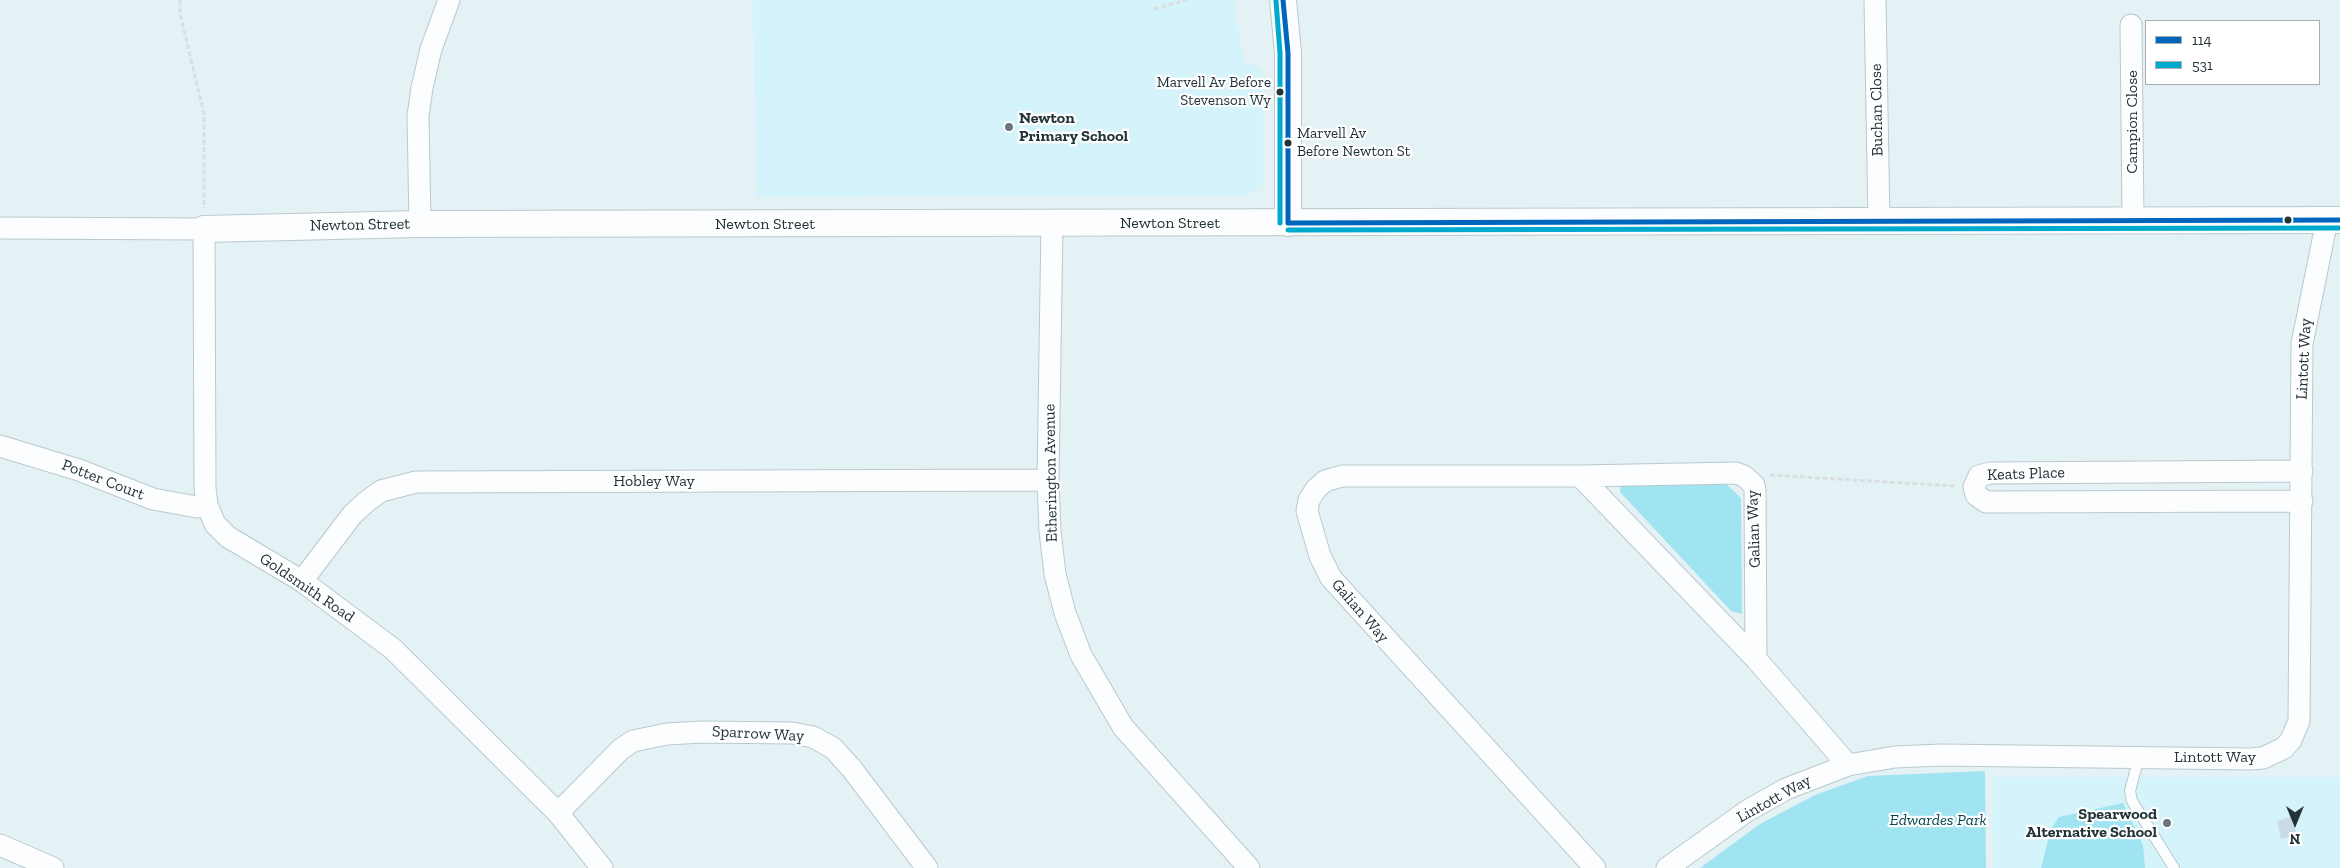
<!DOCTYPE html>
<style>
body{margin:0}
#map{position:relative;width:2340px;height:868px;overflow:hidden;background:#e4f2f5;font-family:"Zilla Slab",serif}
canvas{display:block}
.legend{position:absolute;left:2145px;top:20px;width:175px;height:65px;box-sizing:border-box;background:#fff;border:1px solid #a7aeb0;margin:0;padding:6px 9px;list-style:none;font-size:15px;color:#233439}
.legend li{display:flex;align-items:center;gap:10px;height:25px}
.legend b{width:25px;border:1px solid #a7aeb0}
.north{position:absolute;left:2270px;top:798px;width:50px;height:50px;-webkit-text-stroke:4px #fff;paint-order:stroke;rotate:180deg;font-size:14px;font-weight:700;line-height:20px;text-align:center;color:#233439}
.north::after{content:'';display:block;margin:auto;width:18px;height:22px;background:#233439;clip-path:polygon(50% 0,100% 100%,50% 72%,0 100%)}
</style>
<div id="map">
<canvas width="2340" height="868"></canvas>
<ul class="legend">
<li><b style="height:6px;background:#0065bd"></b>114</li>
<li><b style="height:6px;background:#00a9ce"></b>531</li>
</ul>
<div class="north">N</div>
</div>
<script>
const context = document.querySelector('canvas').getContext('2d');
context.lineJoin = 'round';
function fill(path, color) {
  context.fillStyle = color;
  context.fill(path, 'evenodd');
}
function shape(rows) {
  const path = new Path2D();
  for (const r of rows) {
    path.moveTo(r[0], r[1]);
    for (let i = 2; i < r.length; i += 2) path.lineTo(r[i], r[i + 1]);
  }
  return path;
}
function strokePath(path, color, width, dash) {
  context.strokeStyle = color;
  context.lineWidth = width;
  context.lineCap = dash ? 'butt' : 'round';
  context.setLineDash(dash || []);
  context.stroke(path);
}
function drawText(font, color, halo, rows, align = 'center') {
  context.font = font + ' "Zilla Slab",serif';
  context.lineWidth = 4.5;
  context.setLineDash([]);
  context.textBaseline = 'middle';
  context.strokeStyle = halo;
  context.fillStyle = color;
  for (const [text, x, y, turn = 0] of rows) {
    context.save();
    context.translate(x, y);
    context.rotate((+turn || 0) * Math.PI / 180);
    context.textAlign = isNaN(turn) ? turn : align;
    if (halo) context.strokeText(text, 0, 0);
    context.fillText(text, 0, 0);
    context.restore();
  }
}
fill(shape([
 [753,0,1234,0,1244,62,1255,65,1263,72,1263,183,1249,196,756,197],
 [1993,777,2340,777,2340,868,1993,868]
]), '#d5f3fa');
fill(shape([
 [1622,481,1724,482,1741,498,1742,614,1731,611,1620,492],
 [1985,771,1986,868,1700,868,1760,824,1815,795,1868,776],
 [2123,803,2143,845,2145,868,2041,868,2051,829,2059,817]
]), '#a0e3f1');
fill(shape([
 [2291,817,2297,835,2281,839,2277,821]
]), '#cadbe4');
const service = shape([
 [2139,757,2130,791,2132,801,2174,868]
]);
const minor = shape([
 [1875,0,1879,221],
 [2131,25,2133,220],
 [1052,223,1048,480,1050,531,1055,574,1065,613,1081,655,1123,727,1249,868],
 [420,224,418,116,422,88,431,49,449,0],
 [0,228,204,229,205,488,207,505,215,524,228,537,302,581,393,649,558,813,602,868],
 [0,446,79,470,153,499,197,507,207,505],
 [2302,471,1990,473,1979,476,1974,487,1976,495,1986,502,2302,501],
 [1580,476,1756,659,1848,765],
 [302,581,352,515,366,502,381,491,416,482,1048,480],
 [558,813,621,749,633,741,667,734,702,732,792,733,813,737,833,748,852,769,927,868],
 [0,845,53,868],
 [1595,868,1331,578,1320,556,1307,511,1309,500,1316,489,1325,481,1342,476,1580,476,1736,473,1744,476,1754,485,1755,491,1756,659],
 [1667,868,1747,811,1786,789,1848,765,1895,757,1941,755,2249,759,2263,758,2284,748,2291,740,2299,721,2302,344,2327,220]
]);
const tertiary = shape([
 [1283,0,1288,53,1288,223],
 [204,229,420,224,2340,220]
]);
strokePath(service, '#bac9cc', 12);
strokePath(minor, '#bac9cc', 23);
strokePath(tertiary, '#bac9cc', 28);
strokePath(shape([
 [180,0,180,13,204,114,204,208],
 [1154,9,1187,0],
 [1770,475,1955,486]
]), '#dadedf', 3, [5, 2.5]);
strokePath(service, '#fbfdfe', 10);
strokePath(minor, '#fbfdfe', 21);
strokePath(tertiary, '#fbfdfe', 26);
strokePath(shape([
 [1283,0,1288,53,1288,223],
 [1288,223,2340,220]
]), '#0065bd', 5);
strokePath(shape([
 [1276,1,1280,53,1280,223],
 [1288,230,2340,228]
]), '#00a9ce', 5);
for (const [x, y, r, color] of [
 [1280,92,4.5,"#233439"],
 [1009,127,5,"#67767b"],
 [1288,143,4.5,"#233439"],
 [2288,220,4.5,"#233439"],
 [2167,823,5,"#67767b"]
]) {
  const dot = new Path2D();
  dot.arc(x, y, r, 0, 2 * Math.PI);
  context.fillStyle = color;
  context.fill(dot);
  strokePath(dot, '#fff', 2);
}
drawText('15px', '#233439', '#fff', [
 ["Marvell Av Before",1271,83],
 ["Stevenson Wy",1271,101],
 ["Marvell Av",1297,134,"left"],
 ["Before Newton St",1297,152,"left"]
], 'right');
drawText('16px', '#233439', '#fff', [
 ["Buchan Close",1877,110,-91],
 ["Campion Close",2132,122,-90],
 ["Newton Street",1170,223],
 ["Newton Street",765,224],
 ["Newton Street",360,225,-1],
 ["Lintott Way",2304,359,-87],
 ["Etherington Avenue",1051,473,-91],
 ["Keats Place",2026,474,-2],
 ["Potter Court",103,480,21],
 ["Hobley Way",654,481],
 ["Galian Way",1754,529,-92],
 ["Goldsmith Road",307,588,34],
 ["Galian Way",1360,611,49],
 ["Sparrow Way",758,734,3],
 ["Lintott Way",2215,757],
 ["Lintott Way",1774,799,-29]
]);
drawText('bold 16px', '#233439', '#fff', [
 ["Newton",1019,118],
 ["Primary School",1019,136],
 ["Spearwood",2157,814,"right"],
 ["Alternative School",2157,832,"right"]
], 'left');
drawText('italic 16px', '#044651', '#fff', [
 ["Edwardes Park",1938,820]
]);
</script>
